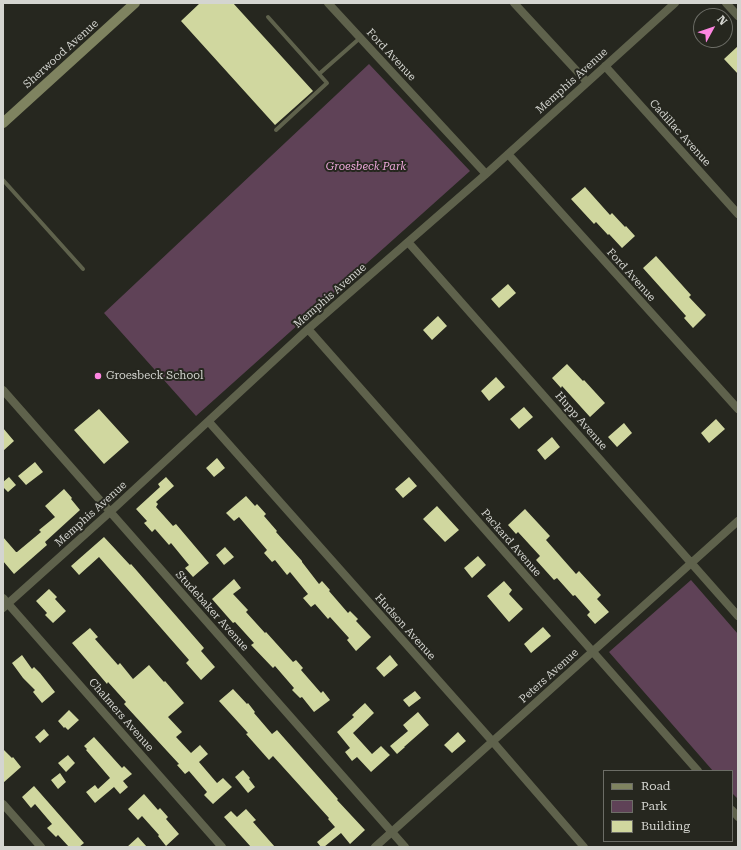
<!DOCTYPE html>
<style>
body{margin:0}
#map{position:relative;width:741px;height:850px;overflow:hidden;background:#26271f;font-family:"Roboto Serif",serif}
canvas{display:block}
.frame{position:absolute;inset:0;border:4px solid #d4d5d0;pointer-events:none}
.legend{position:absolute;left:603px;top:770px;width:130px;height:72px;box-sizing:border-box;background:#26271f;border:1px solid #6c6d66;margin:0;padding:5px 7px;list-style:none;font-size:12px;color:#d4d5d0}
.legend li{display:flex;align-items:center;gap:8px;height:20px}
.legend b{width:20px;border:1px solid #6c6d66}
.north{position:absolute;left:693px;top:8px;width:40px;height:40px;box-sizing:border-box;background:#26271f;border:1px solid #6c6d66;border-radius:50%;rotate:50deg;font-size:11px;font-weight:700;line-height:16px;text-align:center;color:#d4d5d0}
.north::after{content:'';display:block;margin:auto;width:14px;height:18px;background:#fe86e1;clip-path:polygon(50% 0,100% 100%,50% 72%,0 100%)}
</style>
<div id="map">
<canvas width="741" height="850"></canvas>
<div class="frame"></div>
<ul class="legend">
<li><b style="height:5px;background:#7f8360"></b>Road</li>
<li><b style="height:11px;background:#5f4257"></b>Park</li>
<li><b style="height:11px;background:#d0d79f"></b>Building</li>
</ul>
<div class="north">N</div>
</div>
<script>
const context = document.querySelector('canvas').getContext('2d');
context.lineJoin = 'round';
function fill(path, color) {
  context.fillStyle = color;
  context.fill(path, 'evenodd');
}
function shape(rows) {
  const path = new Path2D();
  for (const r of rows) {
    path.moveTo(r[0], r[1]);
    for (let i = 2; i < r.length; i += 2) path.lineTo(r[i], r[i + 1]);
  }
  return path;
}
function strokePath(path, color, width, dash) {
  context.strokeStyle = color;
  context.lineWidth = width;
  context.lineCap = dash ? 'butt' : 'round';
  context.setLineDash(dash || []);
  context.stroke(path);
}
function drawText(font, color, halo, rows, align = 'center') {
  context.font = font + ' "Roboto Serif",serif';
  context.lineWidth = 4;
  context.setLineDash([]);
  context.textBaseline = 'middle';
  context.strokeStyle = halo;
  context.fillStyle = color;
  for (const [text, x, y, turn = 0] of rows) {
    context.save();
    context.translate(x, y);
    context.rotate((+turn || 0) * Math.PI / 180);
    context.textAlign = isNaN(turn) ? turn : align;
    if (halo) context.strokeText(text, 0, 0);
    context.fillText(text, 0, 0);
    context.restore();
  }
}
fill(shape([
 [369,64,470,171,196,416,104,313],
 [691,580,738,634,738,799,732,793,732,771,713,771,609,652]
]), '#5f4257');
fill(shape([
 [200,3,233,3,313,91,275,125,181,21],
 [738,46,738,74,724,59],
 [585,187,610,215,612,213,625,227,626,226,635,236,622,248,609,234,608,235,596,222,594,224,571,199],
 [656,256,691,295,689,297,706,315,693,328,684,318,686,316,643,268],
 [508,284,516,293,499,308,491,299],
 [438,316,447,326,432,340,423,330],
 [567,364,583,381,584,380,605,403,590,417,562,386,561,388,552,378],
 [496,377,505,387,489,401,481,391],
 [524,407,533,417,519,429,510,419],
 [99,409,129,442,104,464,74,430],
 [716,419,725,429,709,443,701,433],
 [624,423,632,433,617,447,608,437],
 [3,428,14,441,3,451],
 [552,437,560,447,545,460,537,450],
 [217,458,225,468,214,477,206,468],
 [35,462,43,472,26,485,18,476],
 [9,477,16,485,8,492,3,487,3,482],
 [166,477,174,486,156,502,158,504,156,507,173,526,176,524,209,563,193,577,185,568,189,565,171,543,169,545,155,529,152,532,144,523,147,521,136,509,160,487,158,484],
 [409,477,417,486,403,498,395,489],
 [64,489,72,498,71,499,80,510,45,542,47,545,14,574,3,561,3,537,16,552,17,552,41,532,39,530,55,517,45,506],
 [246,496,255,506,257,504,266,514,264,516,277,531,276,532,302,561,302,562,319,584,322,581,330,590,329,591,348,613,350,611,358,619,356,621,371,637,356,651,347,640,349,638,330,617,328,619,315,604,311,607,303,598,308,594,290,572,287,575,275,560,272,562,264,553,267,550,239,517,234,521,226,513],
 [437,506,459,530,445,542,423,519],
 [525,509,550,536,546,540,576,574,579,571,601,595,597,599,609,612,595,624,587,615,590,612,575,595,573,596,557,578,554,580,536,560,540,556,518,532,516,534,508,525],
 [104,537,130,565,131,564,204,648,201,651,215,667,201,680,186,663,189,660,99,557,79,575,71,566],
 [225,547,234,557,224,565,216,555],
 [478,556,486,565,472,578,464,568],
 [234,579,241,588,233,594,248,610,246,612,265,633,266,632,293,662,296,660,303,668,301,670,321,693,323,691,330,700,314,712,302,697,300,698,292,690,294,688,275,666,273,668,251,645,254,643,235,622,233,623,212,599],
 [504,581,512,590,509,594,523,609,509,622,487,596],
 [49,589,57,597,55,599,66,611,53,623,45,615,47,613,36,601],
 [543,627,551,636,531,653,524,644],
 [90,628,98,637,95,639,118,665,120,663,133,679,149,665,164,682,165,681,184,703,168,717,182,732,176,737,191,753,200,745,208,754,199,762,217,783,223,778,232,787,213,804,204,795,207,792,189,771,185,774,177,765,179,764,167,751,124,704,126,702,108,682,107,684,72,643],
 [22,655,32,669,34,667,40,673,55,692,42,703,33,692,35,690,23,678,12,663],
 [390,655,398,665,384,677,376,668],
 [233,689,247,704,248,703,255,712,254,713,272,734,277,730,338,799,337,800,365,830,350,844,341,833,324,847,321,847,317,842,335,827,328,819,329,818,273,756,269,760,246,734,248,733,219,701],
 [415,691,421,698,409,707,403,700],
 [365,703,374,713,353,733,372,754,381,746,390,755,371,772,357,757,352,761,345,752,350,748,337,732,354,717,352,715],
 [69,710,79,720,68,730,65,727,64,728,58,721],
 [418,712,429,725,404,747,405,747,397,754,390,746,408,731,403,725],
 [44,729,49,735,40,743,35,737],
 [458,732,466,741,452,753,444,745],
 [94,737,122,768,124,766,132,774,123,781,128,787,120,794,114,787,95,803,86,792,95,785,98,789,110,778,86,750,87,749,84,746],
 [3,749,12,758,13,757,21,767,3,783],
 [68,755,75,763,66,772,58,763],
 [243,770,250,778,249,779,255,787,248,793,235,777],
 [60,773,66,782,58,789,51,780],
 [34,786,84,843,79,847,69,847,58,835,56,837,47,828,52,824,35,804,31,808,22,797],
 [144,794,158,810,160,808,168,817,166,819,179,834,166,846,158,836,159,835,142,816,138,820,128,809],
 [246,809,256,820,253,822,275,847,251,847,224,817,231,811,237,817],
 [138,837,147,847,127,847]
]), '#d0d79f');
strokePath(shape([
 [268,17,319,74,360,38],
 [276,130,327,83,319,74],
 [3,180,83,269]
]), '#5f624c', 4);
strokePath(shape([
 [328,3,486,174],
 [514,3,587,82],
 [726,3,738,16],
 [605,66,738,214],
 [508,154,738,409],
 [408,242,738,616],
 [308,329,698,771],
 [3,390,405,847],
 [209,422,493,742,584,847],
 [3,598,222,847],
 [3,608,110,512,308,329,486,174,675,3],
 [3,804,41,847],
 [732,810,738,817],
 [375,847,738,521]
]), '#5f624c', 8);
strokePath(shape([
 [3,123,135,3]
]), '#7f8360', 10);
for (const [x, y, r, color] of [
 [98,376,4,"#fe86e1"]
]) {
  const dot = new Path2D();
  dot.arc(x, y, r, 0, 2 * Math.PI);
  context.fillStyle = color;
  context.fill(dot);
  strokePath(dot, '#26271f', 1.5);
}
drawText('11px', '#d4d5d0', '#26271f', [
 ["Sherwood Avenue",61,54,-42],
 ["Ford Avenue",391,55,47],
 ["Memphis Avenue",572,81,-42],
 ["Cadillac Avenue",680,133,48],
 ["Ford Avenue",631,275,48],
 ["Memphis Avenue",330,296,-41],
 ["Hupp Avenue",581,421,49],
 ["Memphis Avenue",91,514,-42],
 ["Packard Avenue",511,543,49],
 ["Studebaker Avenue",212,611,48],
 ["Hudson Avenue",405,627,48],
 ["Peters Avenue",549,676,-42],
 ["Chalmers Avenue",121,715,49]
]);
drawText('italic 11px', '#eca7d9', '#26271f', [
 ["Groesbeck Park",366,167]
]);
drawText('11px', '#d4d5d0', '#26271f', [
 ["Groesbeck School",106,376]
], 'left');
</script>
